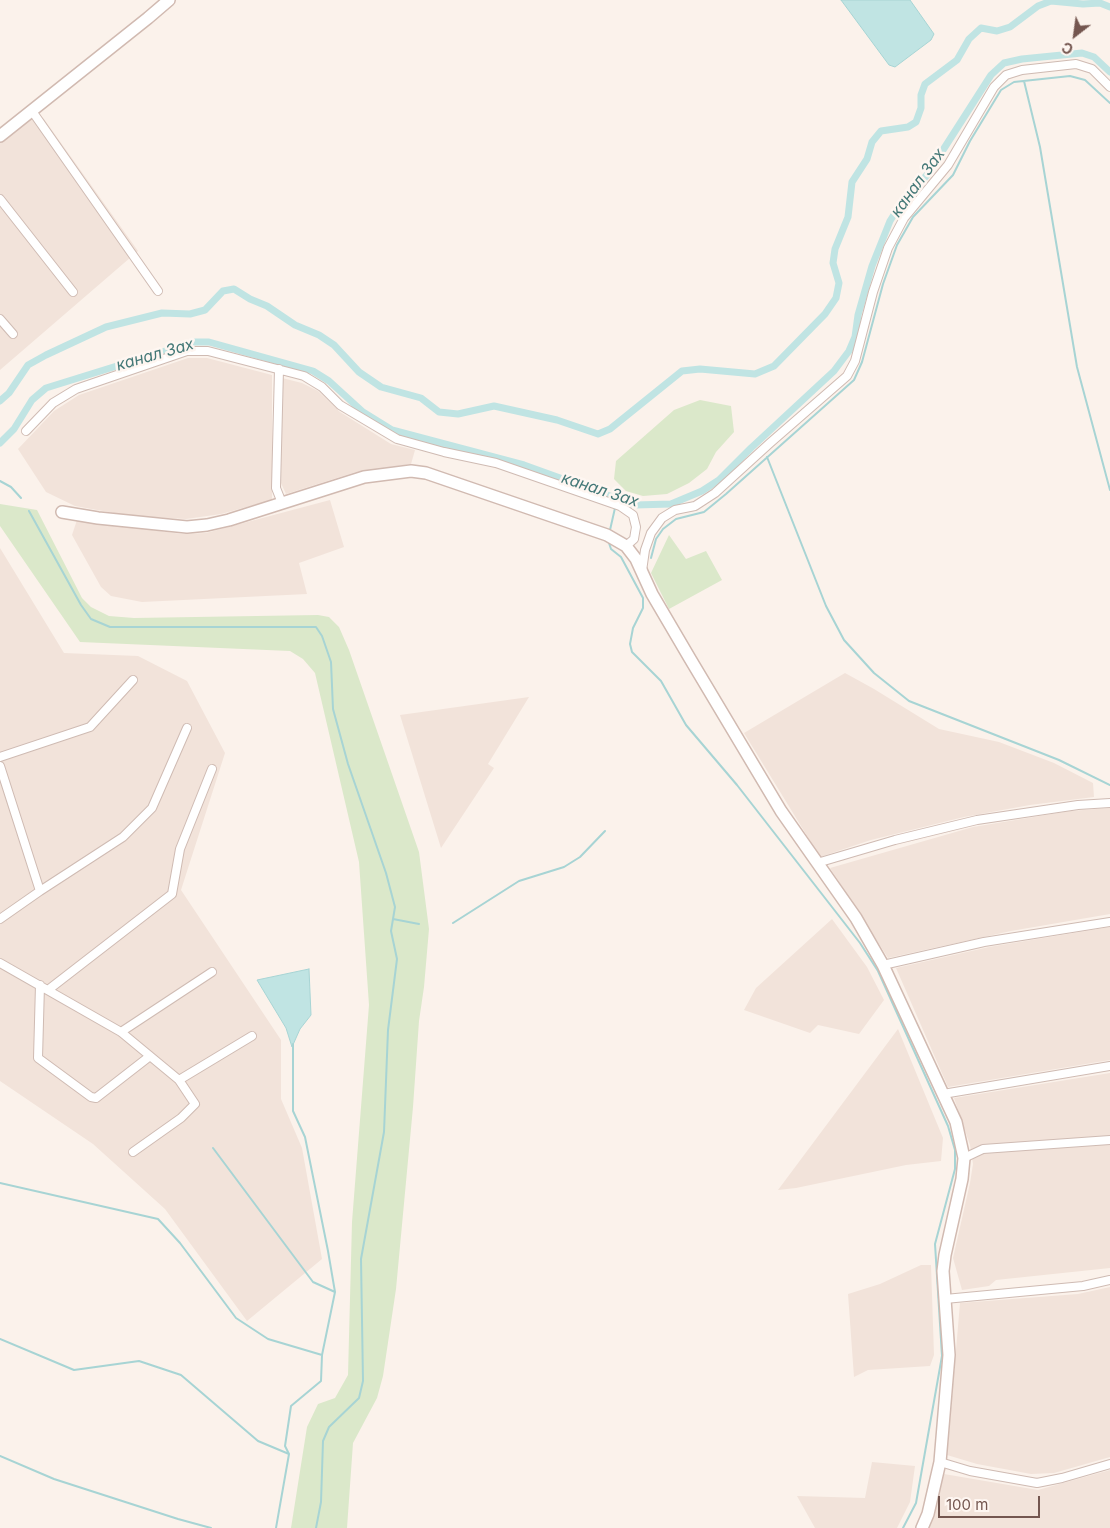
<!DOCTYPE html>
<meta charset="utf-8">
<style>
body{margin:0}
#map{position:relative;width:1110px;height:1528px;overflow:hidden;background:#fbf2eb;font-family:Inter,sans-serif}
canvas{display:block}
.north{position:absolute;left:1050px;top:10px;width:50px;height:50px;-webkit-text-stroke:4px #fef6f1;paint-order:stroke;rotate:210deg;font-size:14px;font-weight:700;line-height:20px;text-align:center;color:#74564f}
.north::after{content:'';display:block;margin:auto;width:18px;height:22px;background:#74564f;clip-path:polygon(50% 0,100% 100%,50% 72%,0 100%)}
.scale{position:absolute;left:938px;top:1496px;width:102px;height:22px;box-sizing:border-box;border:2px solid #74564f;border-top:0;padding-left:6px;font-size:15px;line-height:18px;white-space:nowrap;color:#74564f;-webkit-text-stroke:4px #fef6f1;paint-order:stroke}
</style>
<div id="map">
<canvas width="1110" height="1528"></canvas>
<div class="north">С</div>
<div class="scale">100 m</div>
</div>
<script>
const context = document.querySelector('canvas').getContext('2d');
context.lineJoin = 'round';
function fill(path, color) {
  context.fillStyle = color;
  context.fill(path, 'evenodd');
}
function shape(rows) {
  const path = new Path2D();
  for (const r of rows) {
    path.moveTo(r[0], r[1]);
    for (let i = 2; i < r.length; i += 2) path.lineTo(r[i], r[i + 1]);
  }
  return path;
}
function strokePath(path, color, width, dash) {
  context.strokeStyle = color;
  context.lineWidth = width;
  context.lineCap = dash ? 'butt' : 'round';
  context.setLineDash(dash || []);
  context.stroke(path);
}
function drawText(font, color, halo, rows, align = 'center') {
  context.font = font + ' Inter,sans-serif';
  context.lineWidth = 5;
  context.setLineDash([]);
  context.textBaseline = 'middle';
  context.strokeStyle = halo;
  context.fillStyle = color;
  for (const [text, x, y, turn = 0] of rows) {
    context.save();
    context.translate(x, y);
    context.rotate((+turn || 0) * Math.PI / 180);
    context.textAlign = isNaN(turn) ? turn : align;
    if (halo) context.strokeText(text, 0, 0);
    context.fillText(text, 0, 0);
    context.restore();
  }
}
fill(shape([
 [32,108,44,119,138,251,0,370,0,131],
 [188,358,207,358,272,375,272,500,221,514,186,519,131,516,75,506,46,492,18,449,54,411,79,395],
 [282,378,302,383,318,391,340,412,391,444,415,450,411,464,356,472,286,494,281,483],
 [330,500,344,547,299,563,307,594,142,602,111,596,101,587,72,535,77,520,182,534,206,533],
 [0,548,64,653,138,656,187,681,225,753,181,890,281,1040,281,1099,302,1148,322,1259,247,1321,165,1209,93,1144,0,1081],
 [845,673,874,689,939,729,999,742,1054,763,1093,783,1094,797,1030,805,964,817,871,840,820,857,744,733],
 [529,697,488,764,494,768,441,848,400,715],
 [1110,808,1110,914,1011,931,888,958,830,868,973,827,1070,811],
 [832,919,867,967,884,1000,859,1034,818,1025,810,1033,744,1010,756,988],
 [1110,927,1110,1060,948,1087,896,968,989,947],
 [898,1029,943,1138,941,1161,906,1165,796,1188,778,1190],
 [1110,1073,1110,1268,996,1280,989,1286,962,1290,953,1258,970,1183,973,1164,970,1145,954,1098],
 [921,1265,931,1265,934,1355,930,1366,868,1370,854,1377,848,1294,880,1284],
 [1110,1287,1110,1457,1054,1473,1031,1474,977,1464,947,1455,960,1303,1078,1294],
 [872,1462,915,1466,910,1502,897,1528,815,1528,797,1496,865,1498],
 [1110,1470,1110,1528,929,1528,932,1519,944,1474,1038,1490]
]), '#f2e3da');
fill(shape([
 [700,400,731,406,734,432,716,452,707,469,689,483,667,494,643,496,626,491,614,479,616,461,674,410],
 [0,504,37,510,82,598,91,607,109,616,134,618,318,615,329,617,339,627,349,650,419,852,429,929,424,987,419,1021,413,1107,396,1289,383,1376,377,1398,353,1443,347,1528,291,1528,307,1427,318,1404,335,1398,348,1375,352,1222,369,1005,359,862,315,673,303,659,290,651,80,642,0,526],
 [669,535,686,559,706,551,722,580,669,609,651,573]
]), '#dbe8ca');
const water = shape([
 [841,0,910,0,934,34,931,40,895,67,889,65,841,0],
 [309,969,311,1015,300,1029,292,1047,286,1028,257,980,309,969]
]);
fill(water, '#c0e4e3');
strokePath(water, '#a7d4d4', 1);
strokePath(shape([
 [1024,81,1040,147,1077,367,1110,490],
 [767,457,826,606,844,640,874,673,909,701,1059,760,1110,785],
 [0,481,11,487,21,498],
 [29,511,81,605,91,619,110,627,316,627,322,636,331,662,333,709,348,764,386,873,395,907,391,931,397,959,388,1030,384,1132,361,1259,363,1381,359,1398,329,1427,323,1441,321,1502,316,1528],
 [610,530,615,508],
 [609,543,611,549,621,557,643,598,643,608,633,628,630,644,632,652,661,681,686,725,737,785,860,943,878,971,948,1126,955,1150,955,1169,935,1244,942,1356,916,1503,903,1528],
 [651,558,656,539,663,529,676,519,704,512,726,494,854,380,862,362,883,284,897,245,913,217,953,175,970,141,1001,90,1014,82,1070,76,1085,80,1110,103],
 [393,919,419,924],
 [453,923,519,881,564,867,580,857,605,831],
 [213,1148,313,1282,335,1292],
 [0,1183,158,1219,180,1243,236,1318,268,1339,322,1355],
 [0,1339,74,1370,139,1361,181,1375,258,1441,289,1454],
 [0,1456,54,1479,178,1519,211,1528],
 [276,1528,289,1454,285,1446,291,1406,321,1381,322,1355,335,1292,328,1251,305,1137,293,1111,293,1044]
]), '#a7d4d4', 2);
strokePath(shape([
 [0,401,9,393,28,365,46,355,106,327,162,313,190,314,205,310,223,291,234,289,250,299,267,306,295,325,319,335,334,345,359,372,381,387,421,398,439,412,458,414,494,406,557,420,598,434,610,429,682,371,700,369,755,374,774,366,825,314,836,298,839,283,833,263,835,249,848,217,852,182,867,159,872,142,881,131,908,127,916,122,921,108,921,95,925,84,957,60,969,39,981,28,997,31,1010,27,1038,6,1051,1,1083,4,1100,3,1110,7],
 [0,443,14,429,32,400,46,388,194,342,209,342,313,371,329,381,363,412,392,430,524,465,635,505,671,504,702,491,719,480,751,448,834,371,849,351,855,337,858,315,872,266,890,221,902,202,927,175,991,75,1004,63,1022,59,1082,53,1094,57,1110,72]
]), '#c0e4e3', 7);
const minor = shape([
 [32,111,158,291],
 [0,199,73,292],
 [0,319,13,334],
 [279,369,276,488,282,503],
 [26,431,53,403,76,389,187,351,208,351,304,376,322,387,340,405,397,439,444,452,496,463,620,506,633,515,636,527,634,539,626,546],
 [642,571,645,550,651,533,662,518,675,510,695,506,715,493,770,443,847,376,855,361,873,292,888,248,904,218,948,165,994,87,1006,75,1022,70,1076,64,1092,69,1110,87],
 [0,757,90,727,133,680],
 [0,766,40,891,0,919],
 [817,863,895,840,977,820,1078,805,1110,803],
 [40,891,123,837,152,808,187,728],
 [0,963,121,1032,179,1080,195,1104,181,1118,133,1152],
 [883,965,984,942,1110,922],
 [40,985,38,1058,91,1097,96,1098,150,1056],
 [48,990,172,894,180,849,212,769],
 [121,1032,212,972],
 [179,1080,252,1036],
 [943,1094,1110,1066],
 [964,1158,983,1149,1110,1140],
 [945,1299,1083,1286,1110,1280],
 [940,1462,970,1471,1037,1483,1062,1478,1110,1464]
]);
const secondary = shape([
 [0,136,148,18,169,0],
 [62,512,98,518,187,527,207,525,229,520,364,477,411,471,426,473,607,535,626,546,636,559,652,594,689,657,781,811,856,918,883,965,956,1122,964,1158,962,1179,945,1255,943,1271,949,1355,940,1462,928,1514,922,1528]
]);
strokePath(minor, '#cfbbb3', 10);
strokePath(secondary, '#d1bab1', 14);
strokePath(minor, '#fff', 8);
strokePath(secondary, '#fff', 11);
drawText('italic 16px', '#447877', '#fef6f1', [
 ["канал Зах",918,183,-54],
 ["канал Зах",155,355,-16],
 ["канал Зах",600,490,18]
]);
</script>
